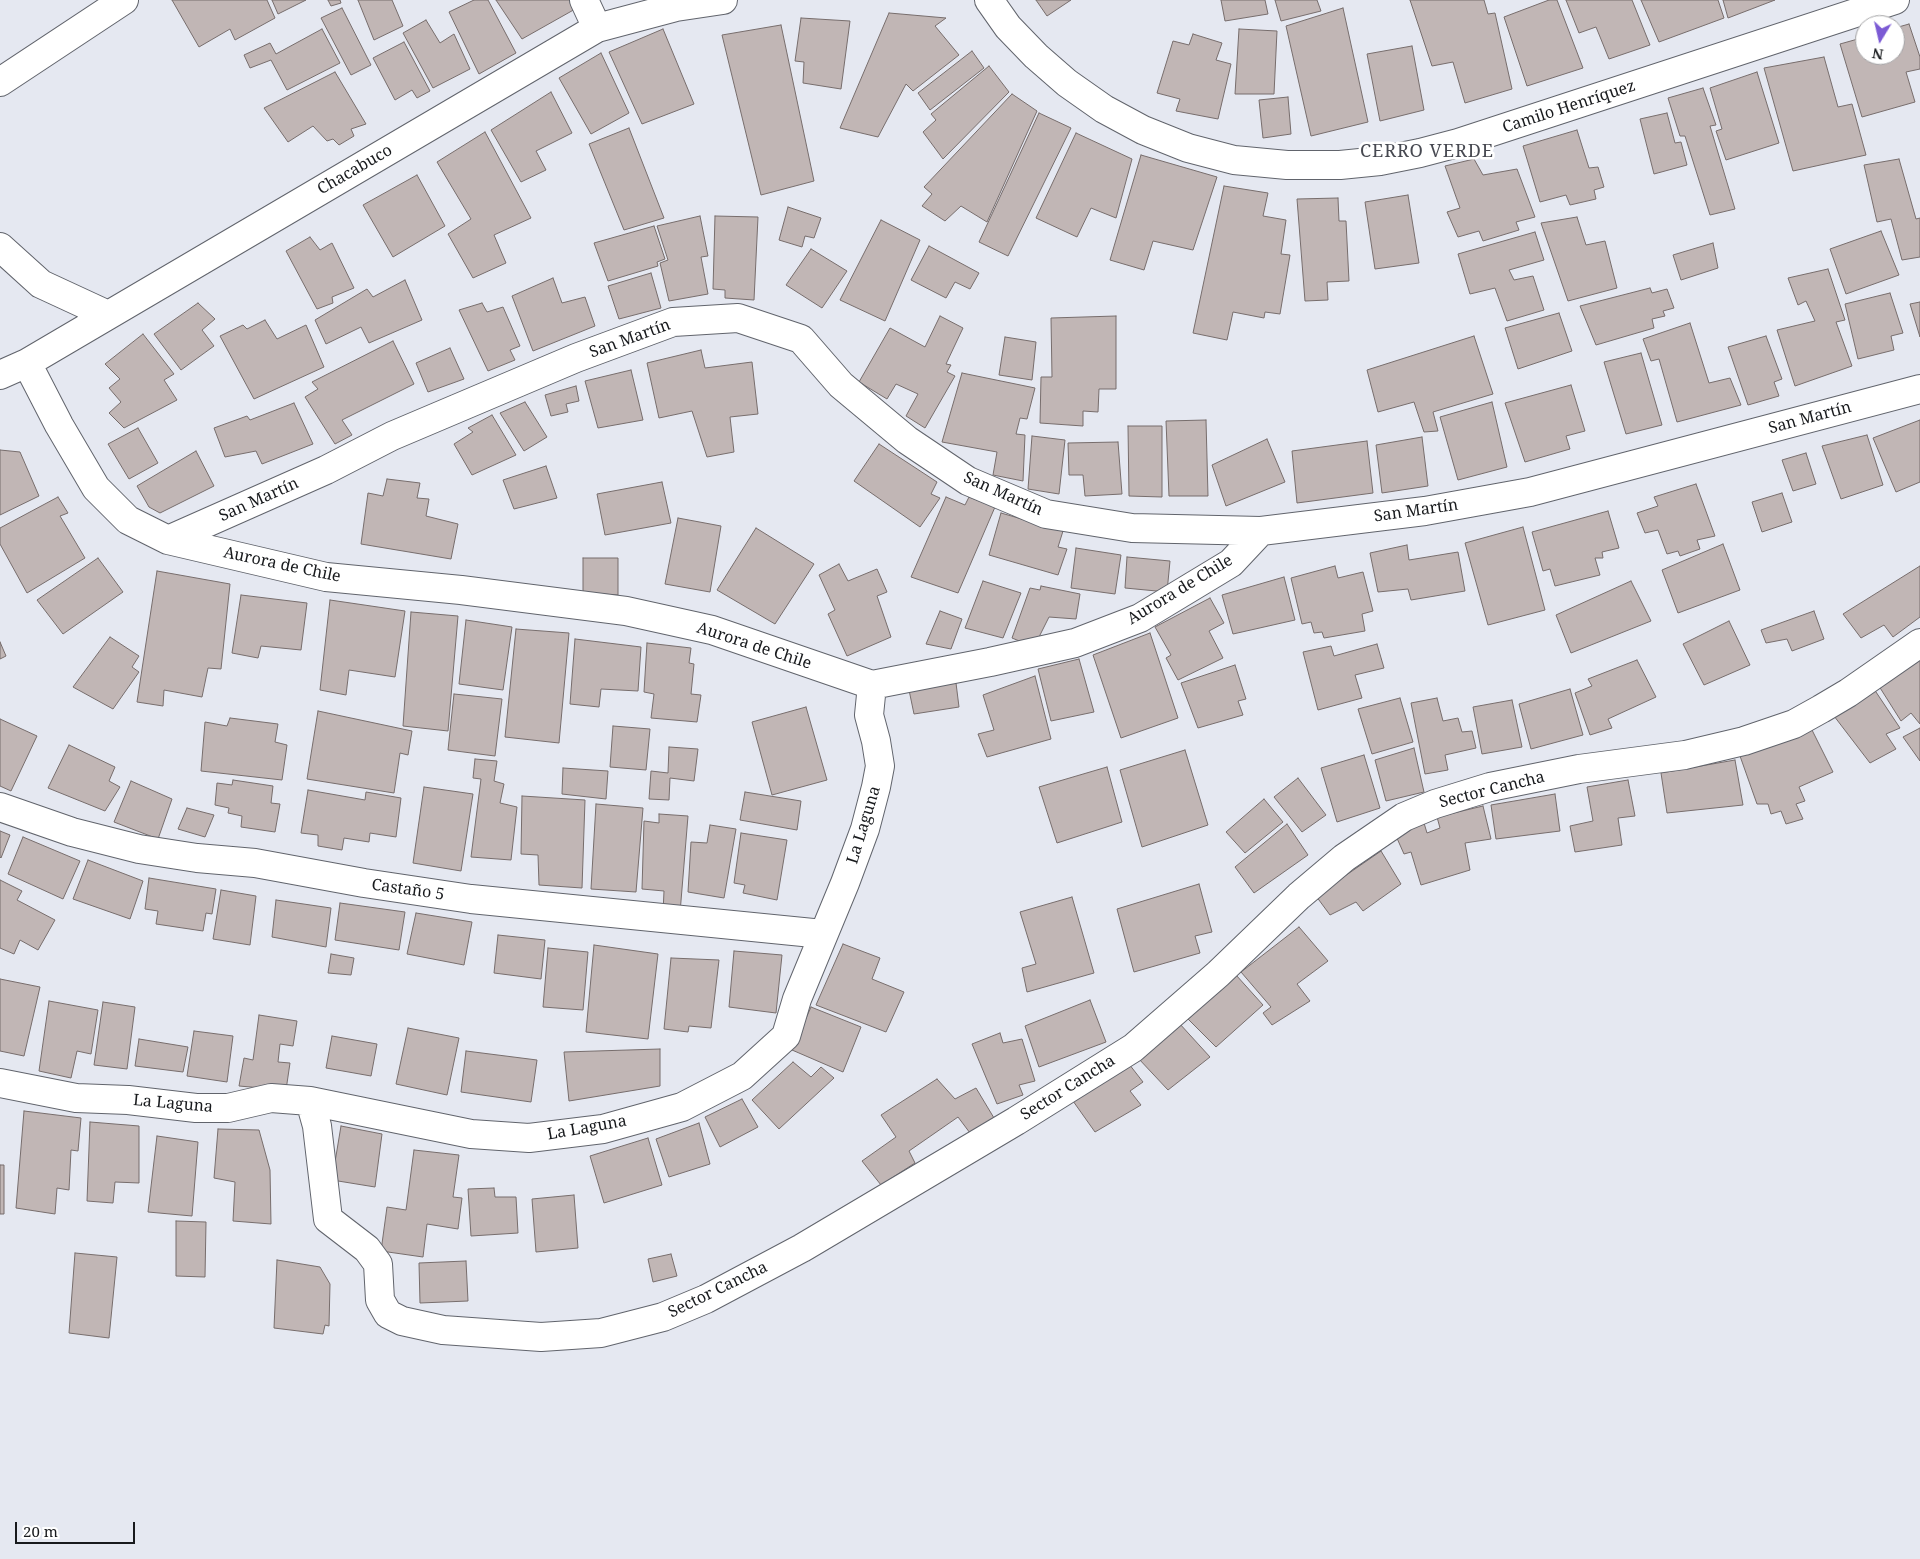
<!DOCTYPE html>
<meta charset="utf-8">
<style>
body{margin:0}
#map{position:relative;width:1920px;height:1559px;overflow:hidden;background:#e5e8f1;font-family:"Noto Serif",serif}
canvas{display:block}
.north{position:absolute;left:1855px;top:15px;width:50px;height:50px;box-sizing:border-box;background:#fff;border:1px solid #a3a3a5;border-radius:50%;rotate:189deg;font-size:14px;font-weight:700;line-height:20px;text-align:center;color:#181a1d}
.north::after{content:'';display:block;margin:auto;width:18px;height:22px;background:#7b5ad4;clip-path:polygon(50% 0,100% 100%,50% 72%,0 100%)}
.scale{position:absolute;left:15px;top:1522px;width:120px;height:22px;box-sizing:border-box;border:2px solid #181a1d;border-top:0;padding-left:6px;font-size:15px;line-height:18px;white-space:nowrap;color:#181a1d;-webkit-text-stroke:4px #fff;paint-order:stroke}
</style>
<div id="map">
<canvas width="1920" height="1559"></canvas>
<div class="north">N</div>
<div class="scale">20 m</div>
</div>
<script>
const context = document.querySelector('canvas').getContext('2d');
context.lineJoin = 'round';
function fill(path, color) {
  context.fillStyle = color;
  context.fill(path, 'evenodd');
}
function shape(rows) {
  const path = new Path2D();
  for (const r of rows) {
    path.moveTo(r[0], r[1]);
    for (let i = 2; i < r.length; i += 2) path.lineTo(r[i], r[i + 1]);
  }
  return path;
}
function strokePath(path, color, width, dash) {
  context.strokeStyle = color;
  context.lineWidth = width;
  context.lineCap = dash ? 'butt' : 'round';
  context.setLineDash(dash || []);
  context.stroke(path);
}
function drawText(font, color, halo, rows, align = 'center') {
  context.font = font + ' "Noto Serif",serif';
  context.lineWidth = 5;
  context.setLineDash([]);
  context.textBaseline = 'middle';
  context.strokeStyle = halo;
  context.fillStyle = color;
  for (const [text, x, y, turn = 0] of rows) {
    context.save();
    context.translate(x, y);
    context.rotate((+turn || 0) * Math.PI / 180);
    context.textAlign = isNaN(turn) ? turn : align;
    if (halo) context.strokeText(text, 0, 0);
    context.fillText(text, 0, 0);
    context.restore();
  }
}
const building = shape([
 [172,0,267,0,275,18,235,40,230,29,199,47,172,0],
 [272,0,306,0,278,14,272,0],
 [328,0,340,0,341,3,331,6,328,0],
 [358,0,392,0,403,26,374,40,358,0],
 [474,0,488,0,516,53,479,74,449,12,474,0],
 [496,0,571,0,577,8,522,39,496,0],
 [1036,0,1071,0,1047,16,1036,0],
 [1221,0,1265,0,1268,14,1225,21,1221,0],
 [1275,0,1317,0,1321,11,1281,21,1275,0],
 [1410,0,1484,0,1488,14,1495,13,1512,89,1465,103,1453,62,1432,66,1410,0],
 [1549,0,1557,0,1583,68,1527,86,1504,17,1549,0],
 [1566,0,1632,0,1650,45,1609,59,1596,27,1579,33,1566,0],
 [1641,0,1718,0,1724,18,1659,42,1641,0],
 [1723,0,1775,0,1728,18,1723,0],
 [342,8,371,65,351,75,321,18,342,8],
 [1343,8,1368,122,1311,136,1286,26,1343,8],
 [889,13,946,18,935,26,959,55,913,91,906,84,878,137,840,128,889,13],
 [801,18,850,21,841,89,803,83,804,62,795,61,801,18],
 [426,20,440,43,454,34,470,69,433,88,403,33,426,20],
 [1909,24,1920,57,1920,69,1906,72,1915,102,1862,117,1840,44,1865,37,1865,55,1895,55,1895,28,1909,24],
 [781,25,814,181,761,195,722,35,781,25],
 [322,29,340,63,287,90,271,60,250,68,244,55,270,43,276,54,322,29],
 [663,29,694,104,642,124,609,52,663,29],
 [1239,29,1277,31,1274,94,1235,94,1239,29],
 [1193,34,1222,43,1216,60,1231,64,1218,119,1176,111,1180,99,1157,93,1173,41,1189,45,1193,34],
 [404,42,430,91,417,98,412,90,395,100,373,58,404,42],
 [1412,46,1424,110,1380,121,1367,54,1412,46],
 [972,51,984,68,930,110,918,93,972,51],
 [601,53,629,113,591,134,559,78,601,53],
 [1824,57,1838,107,1852,104,1866,155,1793,171,1764,68,1824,57],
 [989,66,1009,92,943,159,923,132,936,120,931,114,989,66],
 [335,72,366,124,351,129,354,136,339,145,333,139,327,141,313,126,288,142,264,108,335,72],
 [1757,72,1779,143,1726,160,1716,131,1722,129,1710,88,1757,72],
 [1703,88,1716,125,1710,126,1735,209,1710,215,1685,136,1680,136,1668,98,1703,88],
 [551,92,572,133,536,151,546,170,521,182,491,130,551,92],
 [1012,94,1037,111,987,222,961,206,945,221,922,206,932,194,924,187,1012,94],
 [1288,97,1291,134,1263,138,1259,100,1288,97],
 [1039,113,1071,128,1008,256,979,242,1039,113],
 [1667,113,1675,143,1681,142,1687,165,1654,174,1640,119,1667,113],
 [629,128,664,218,624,230,589,144,629,128],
 [1577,130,1589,168,1598,167,1604,187,1594,190,1596,199,1570,205,1566,195,1540,202,1523,146,1577,130],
 [485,132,531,218,494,235,506,263,473,278,448,234,471,219,437,162,485,132],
 [1076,133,1132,159,1116,218,1091,208,1077,237,1036,218,1076,133],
 [1141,155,1217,177,1193,250,1153,241,1144,270,1110,260,1141,155],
 [1474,159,1483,175,1517,169,1535,217,1516,222,1519,230,1483,241,1479,231,1458,237,1447,212,1460,208,1445,166,1474,159],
 [1899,159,1916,219,1920,218,1920,257,1902,260,1891,219,1877,222,1864,165,1899,159],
 [417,175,445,226,393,257,363,205,417,175],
 [1224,186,1268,193,1263,216,1286,220,1281,254,1290,255,1280,314,1265,312,1264,318,1233,312,1227,340,1193,333,1224,186],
 [1408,195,1419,263,1375,269,1365,202,1408,195],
 [1338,198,1339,221,1346,221,1349,281,1327,282,1328,300,1305,301,1297,199,1338,198],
 [788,207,821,218,814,238,805,236,802,247,779,240,788,207],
 [700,216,708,256,701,257,708,294,669,301,660,263,668,260,657,226,700,216],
 [715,216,758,217,754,300,725,298,725,290,713,289,715,216],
 [1577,217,1586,245,1605,241,1617,288,1568,301,1541,223,1577,217],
 [881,220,920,240,885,321,840,300,881,220],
 [654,226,665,259,657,262,658,266,608,281,594,243,654,226],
 [1881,231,1899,275,1846,294,1830,249,1881,231],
 [1535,232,1544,260,1509,270,1514,280,1533,276,1544,310,1507,321,1495,288,1470,294,1458,254,1535,232],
 [310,237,320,250,332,243,354,288,332,297,333,303,317,309,286,251,310,237],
 [1713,243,1718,268,1681,280,1673,255,1713,243],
 [929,246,979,273,970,289,955,282,946,298,911,280,929,246],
 [811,249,847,271,822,308,786,285,811,249],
 [1828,269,1845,320,1836,322,1852,366,1795,386,1777,330,1815,321,1806,301,1798,305,1788,278,1828,269],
 [651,273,661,308,619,319,608,286,651,273],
 [553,278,562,303,585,297,595,326,533,351,512,296,553,278],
 [405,280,422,320,369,343,361,327,326,344,315,320,367,289,373,297,405,280],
 [1650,288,1652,293,1667,289,1674,308,1663,311,1665,316,1652,319,1654,328,1596,345,1580,306,1650,288],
 [1890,293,1903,333,1891,336,1894,350,1858,359,1845,304,1890,293],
 [1920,302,1920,337,1910,304,1920,302],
 [198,303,215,319,202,330,214,346,181,370,154,334,198,303],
 [482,303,487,312,503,307,520,346,510,350,515,360,488,371,459,310,482,303],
 [1559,313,1572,351,1518,369,1505,328,1559,313],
 [940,316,963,328,946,364,951,365,947,372,955,376,925,428,906,416,918,394,896,384,887,399,859,382,890,328,925,347,940,316],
 [1116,316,1116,389,1099,389,1098,412,1083,411,1083,426,1040,423,1041,377,1052,377,1051,318,1116,316],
 [265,320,277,339,306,325,324,367,254,399,220,336,243,325,247,329,265,320],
 [1690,323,1709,383,1730,378,1741,405,1677,422,1659,359,1651,361,1643,339,1690,323],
 [143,334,174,374,164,380,177,400,124,428,109,413,121,402,109,388,120,379,105,364,143,334],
 [1474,336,1493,394,1433,412,1438,431,1424,432,1414,402,1378,412,1367,370,1474,336],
 [1766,336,1782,379,1774,382,1779,396,1748,405,1728,347,1766,336],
 [1005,337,1036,342,1032,380,999,375,1005,337],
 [393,341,414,384,342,420,352,435,335,444,305,397,318,389,312,382,393,341],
 [450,348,464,379,428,392,416,363,450,348],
 [701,350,705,368,752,362,758,414,730,417,734,452,707,457,692,411,659,418,647,363,701,350],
 [1641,353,1662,425,1626,434,1604,362,1641,353],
 [631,370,643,420,598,428,585,381,631,370],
 [962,373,1035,388,1027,419,1020,418,1016,434,1025,435,1023,481,993,475,997,452,942,442,962,373],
 [1571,385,1585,431,1566,436,1570,449,1525,462,1505,403,1571,385],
 [576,386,579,401,566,404,568,412,551,416,545,395,576,386],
 [525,402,547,437,524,451,500,413,525,402],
 [1492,402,1507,467,1458,480,1440,417,1492,402],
 [294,403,313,444,262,464,256,451,225,457,214,428,247,416,250,420,294,403],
 [492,415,516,455,472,475,454,444,473,432,468,428,492,415],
 [1206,420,1208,496,1169,496,1166,421,1206,420],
 [1920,420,1920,482,1896,492,1873,438,1920,420],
 [1128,426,1162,426,1162,497,1129,496,1128,426],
 [138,428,158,463,129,479,108,444,138,428],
 [1867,435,1883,485,1841,499,1822,446,1867,435],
 [1032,436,1065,440,1059,494,1028,489,1032,436],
 [1422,437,1428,486,1382,493,1376,445,1422,437],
 [1267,439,1285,482,1226,506,1212,465,1267,439],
 [1367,441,1373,493,1297,503,1292,451,1367,441],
 [1118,442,1122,494,1085,496,1083,475,1069,475,1068,443,1118,442],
 [879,444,937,482,931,494,940,498,920,527,854,481,879,444],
 [0,450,20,452,39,496,0,515,0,450],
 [196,451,214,486,160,513,149,507,137,486,196,451],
 [1806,453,1816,484,1793,491,1782,460,1806,453],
 [546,466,557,498,514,509,503,480,546,466],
 [387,479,420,483,417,498,429,499,426,516,458,524,451,559,361,544,368,493,383,496,387,479],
 [662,482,671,523,605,535,597,494,662,482],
 [1696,484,1715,536,1697,540,1700,549,1680,556,1678,551,1667,554,1658,530,1645,533,1637,513,1658,506,1654,497,1696,484],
 [1782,493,1792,522,1762,532,1752,502,1782,493],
 [58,497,68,513,60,516,85,558,27,593,0,544,0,528,58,497],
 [946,497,965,505,969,497,995,507,958,593,911,577,946,497],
 [1608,511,1619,548,1602,552,1603,558,1595,558,1600,575,1555,586,1550,569,1543,571,1532,532,1608,511],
 [1001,513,1063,531,1058,547,1067,549,1058,575,989,555,1001,513],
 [678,518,721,526,710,592,665,584,678,518],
 [1523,527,1545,610,1488,625,1465,543,1523,527],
 [756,528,814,564,775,624,717,590,756,528],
 [1723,544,1740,590,1678,613,1662,570,1723,544],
 [1407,545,1409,560,1458,552,1465,591,1411,600,1408,589,1378,592,1370,553,1407,545],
 [1076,548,1121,555,1115,594,1071,588,1076,548],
 [1127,557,1170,561,1167,592,1125,588,1127,557],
 [98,558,123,592,63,634,37,600,98,558],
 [583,558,618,558,618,595,583,593,583,558],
 [839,564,848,581,877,569,887,592,877,596,891,637,847,656,828,614,835,610,819,575,839,564],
 [1335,566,1338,578,1363,572,1373,611,1362,614,1365,631,1324,638,1322,632,1314,633,1311,622,1302,624,1291,578,1335,566],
 [1920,566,1920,617,1893,637,1884,625,1861,638,1843,614,1920,566],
 [157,571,230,584,221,669,208,668,202,697,164,690,163,706,137,702,157,571],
 [1284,577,1295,620,1233,634,1222,595,1284,577],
 [983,581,1021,593,1003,638,965,628,983,581],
 [1631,581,1651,621,1571,653,1556,615,1631,581],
 [1041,586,1080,594,1076,619,1049,617,1034,647,1012,638,1030,588,1040,590,1041,586],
 [241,595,307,603,301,650,261,646,258,658,232,653,241,595],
 [1210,598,1224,623,1209,631,1223,658,1178,680,1166,658,1171,655,1155,627,1210,598],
 [330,600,405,611,395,677,349,670,346,695,320,690,330,600],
 [940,611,962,619,951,649,926,644,940,611],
 [1814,611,1824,639,1792,651,1787,639,1766,643,1761,630,1814,611],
 [411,612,458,616,448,731,403,726,411,612],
 [466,620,512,627,503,690,459,684,466,620],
 [1729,621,1750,665,1704,685,1683,644,1729,621],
 [516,629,569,633,559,743,505,737,516,629],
 [1150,633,1178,718,1121,738,1093,655,1150,633],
 [110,637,139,656,132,667,139,672,113,709,73,687,110,637],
 [575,639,641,647,638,691,601,689,599,707,570,704,575,639],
 [0,642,6,656,0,659,0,642],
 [647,643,691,648,689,663,694,664,691,694,701,695,697,722,651,718,654,694,644,692,647,643],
 [1377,644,1384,668,1355,675,1362,698,1318,710,1303,652,1331,646,1334,656,1377,644],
 [1920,652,1920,724,1911,713,1901,721,1877,683,1920,652],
 [1079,659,1094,712,1051,721,1038,669,1079,659],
 [1637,660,1656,697,1608,719,1612,728,1590,735,1575,693,1592,686,1588,679,1637,660],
 [1235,665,1246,699,1238,701,1243,715,1198,728,1181,683,1235,665],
 [1035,676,1051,739,987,757,978,734,994,730,983,695,1035,676],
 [956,683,959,707,914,714,909,690,956,683],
 [1570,689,1583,735,1531,749,1519,704,1570,689],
 [1874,689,1900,728,1886,734,1896,749,1870,763,1834,716,1874,689],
 [454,694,502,699,495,756,448,750,454,694],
 [1400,698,1413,742,1372,754,1358,709,1400,698],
 [1437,698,1443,721,1458,718,1462,732,1472,731,1476,748,1445,755,1448,770,1425,774,1411,703,1437,698],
 [1512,700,1522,747,1482,754,1473,707,1512,700],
 [806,707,827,780,772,795,752,722,806,707],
 [318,711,412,731,408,755,400,753,394,793,307,779,318,711],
 [230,718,278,724,275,742,287,745,282,780,201,771,205,722,227,726,230,718],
 [0,719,37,736,11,791,0,786,0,719],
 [613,726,650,729,646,770,610,767,613,726],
 [1810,726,1833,772,1799,787,1805,801,1796,804,1803,819,1786,824,1781,811,1771,814,1768,804,1757,804,1740,756,1810,726],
 [1920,728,1920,761,1903,737,1920,728],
 [69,745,115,767,109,781,120,787,105,811,48,788,69,745],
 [669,747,698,749,694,781,670,778,669,800,649,799,651,771,668,773,669,747],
 [1414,748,1424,792,1386,801,1375,760,1414,748],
 [1185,750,1208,825,1142,847,1120,770,1185,750],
 [1364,755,1380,808,1337,822,1321,768,1364,755],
 [475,759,497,761,494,781,504,784,500,803,517,807,511,860,471,857,481,779,473,778,475,759],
 [1735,760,1743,805,1667,813,1661,773,1735,760],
 [1107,767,1122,822,1057,843,1039,787,1107,767],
 [563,768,608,771,606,799,562,794,563,768],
 [1298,778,1326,815,1302,832,1274,797,1298,778],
 [233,780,273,786,271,803,280,804,275,832,241,827,242,816,228,813,229,808,215,805,217,783,232,785,233,780],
 [1628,780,1635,816,1618,818,1622,845,1575,852,1570,826,1593,821,1587,787,1628,780],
 [131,781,172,799,158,839,114,822,131,781],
 [424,787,473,794,461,871,413,863,424,787],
 [308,790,365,800,366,792,401,798,396,837,370,833,369,842,344,838,342,850,318,846,318,835,301,833,308,790],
 [745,792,801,801,797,830,740,820,745,792],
 [1555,794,1560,831,1496,839,1491,805,1555,794],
 [522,796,585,800,582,888,539,885,538,855,521,854,522,796],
 [1264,799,1283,822,1245,853,1226,832,1264,799],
 [596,804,643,808,636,892,591,889,596,804],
 [1483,806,1491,839,1465,843,1470,870,1421,885,1411,852,1404,854,1396,836,1424,823,1427,833,1440,828,1437,817,1483,806],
 [187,808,214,815,205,837,178,829,187,808],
 [659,814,688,816,680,913,663,913,664,891,642,889,644,821,659,823,659,814],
 [1287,824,1308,855,1254,893,1235,867,1287,824],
 [710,825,736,829,724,898,688,892,691,842,707,843,710,825],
 [0,831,10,835,1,858,0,857,0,831],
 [741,833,787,840,777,900,743,893,745,885,734,883,741,833],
 [23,837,80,861,63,899,8,874,23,837],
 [1381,851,1401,884,1363,911,1356,902,1330,915,1316,896,1381,851],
 [88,860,143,881,130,919,73,899,88,860],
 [149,878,216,889,212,914,206,913,203,931,156,924,158,911,145,909,149,878],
 [0,880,22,891,17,900,55,920,38,950,20,940,14,954,0,948,0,880],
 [1199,884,1212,932,1195,936,1200,953,1134,972,1117,909,1199,884],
 [221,890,256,896,250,945,213,939,221,890],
 [1072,897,1094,973,1027,992,1022,968,1036,964,1020,912,1072,897],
 [276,900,331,908,326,947,272,937,276,900],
 [340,903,405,912,399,950,335,940,340,903],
 [416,913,472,922,464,965,407,954,416,913],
 [1299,927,1328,961,1297,984,1310,1001,1272,1025,1263,1013,1271,1007,1241,972,1299,927],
 [498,935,545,940,541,979,494,973,498,935],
 [843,944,880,958,872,979,904,992,886,1032,816,1005,843,944],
 [594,945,658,954,648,1039,586,1032,594,945],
 [548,948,588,952,583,1010,543,1007,548,948],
 [734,951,782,955,776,1013,729,1007,734,951],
 [331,954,354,958,351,975,328,973,331,954],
 [671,958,719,960,711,1028,689,1026,688,1032,664,1029,671,958],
 [1236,975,1263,1005,1216,1047,1188,1019,1236,975],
 [0,979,40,987,24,1056,0,1051,0,979],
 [1090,1000,1106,1042,1039,1067,1025,1026,1090,1000],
 [49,1001,98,1010,91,1054,77,1051,71,1078,39,1071,49,1001],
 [103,1002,135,1007,127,1069,94,1065,103,1002],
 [811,1007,861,1027,843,1072,792,1050,811,1007],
 [259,1015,297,1021,293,1046,280,1044,278,1062,290,1063,286,1090,239,1086,244,1058,253,1060,259,1015],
 [1179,1023,1210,1057,1168,1090,1138,1058,1179,1023],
 [408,1028,459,1038,447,1095,396,1084,408,1028],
 [194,1031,233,1036,227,1082,187,1076,194,1031],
 [1000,1033,1003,1043,1022,1039,1035,1081,1019,1085,1023,1095,997,1104,972,1044,1000,1033],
 [332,1036,377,1044,371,1076,326,1068,332,1036],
 [139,1039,188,1047,183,1072,135,1066,139,1039],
 [660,1049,660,1086,569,1101,564,1052,660,1049],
 [466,1051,537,1060,531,1102,461,1092,466,1051],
 [793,1062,811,1077,821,1067,834,1078,779,1129,752,1100,793,1062],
 [1129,1064,1143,1082,1130,1091,1141,1105,1095,1132,1073,1101,1129,1064],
 [937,1079,955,1099,976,1088,994,1118,970,1133,958,1117,909,1151,915,1163,881,1185,862,1161,896,1137,881,1115,937,1079],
 [742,1099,758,1127,720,1147,705,1117,742,1099],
 [24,1111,81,1118,78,1151,71,1150,69,1190,57,1188,55,1214,16,1208,24,1111],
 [90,1122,139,1126,139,1183,115,1182,113,1203,87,1201,90,1122],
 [699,1123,710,1164,669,1177,656,1139,699,1123],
 [341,1126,382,1134,375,1187,332,1180,341,1126],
 [218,1129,259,1130,270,1170,271,1224,233,1221,235,1182,214,1178,218,1129],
 [157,1136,198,1142,192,1216,148,1212,157,1136],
 [648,1138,662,1185,604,1203,590,1156,648,1138],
 [414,1150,459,1155,453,1197,462,1198,458,1229,427,1224,423,1257,381,1251,387,1207,406,1210,414,1150],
 [0,1165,4,1165,4,1214,0,1214,0,1165],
 [494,1188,495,1197,516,1197,518,1233,471,1236,468,1189,494,1188],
 [574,1195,578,1248,536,1252,532,1199,574,1195],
 [176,1221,206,1222,205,1277,176,1276,176,1221],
 [75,1253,117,1257,109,1338,69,1333,75,1253],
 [671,1254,677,1276,653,1282,648,1259,671,1254],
 [277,1260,320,1267,330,1284,329,1326,325,1325,323,1334,274,1328,277,1260],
 [466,1261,468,1301,420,1303,419,1263,466,1261]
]);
fill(building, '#c1b6b5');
strokePath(building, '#776d6c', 1);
const street = shape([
 [584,0,597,28],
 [0,82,124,0],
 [0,247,41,284,108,315],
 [27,363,59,425,96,488,128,520,168,540,326,577,461,590,626,611,712,630,872,685,990,662,1075,643,1140,618,1231,563,1261,531],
 [0,375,27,363,597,28,676,7,723,0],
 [168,540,326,470,392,436,576,358,673,322,738,318,801,339,841,385,907,440,968,481,1046,514,1132,528,1261,531,1425,511,1530,492,1920,389],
 [0,807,72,832,139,849,197,858,255,863,364,883,471,899,823,934],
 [0,1083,76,1098,128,1100,196,1108,228,1108,271,1098,310,1101,471,1134,529,1138,603,1129,682,1107,742,1076,786,1036,797,999,845,883,865,829,876,787,880,766,876,741,869,715,872,685],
 [310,1101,317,1126,328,1219,367,1249,378,1264,380,1300,388,1314,402,1321,443,1330,541,1337,601,1333,663,1317,706,1299,802,1248,1016,1121,1133,1048,1218,974,1299,896,1344,858,1404,817,1435,804,1490,787,1579,769,1685,755,1744,741,1794,724,1821,709,1848,693,1920,643]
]);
const secondary = shape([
 [989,0,1008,27,1036,56,1067,83,1104,109,1143,130,1188,148,1234,160,1287,165,1340,165,1380,161,1420,153,1458,143,1895,0]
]);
strokePath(street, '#61646c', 30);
strokePath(secondary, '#61646c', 30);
strokePath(street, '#fff', 28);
strokePath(secondary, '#fff', 28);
drawText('16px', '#181a1d', '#fff', [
 ["Camilo Henríquez",1569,107,-18],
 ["Chacabuco",355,170,-30],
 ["San Martín",630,339,-20],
 ["San Martín",1810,418,-15],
 ["San Martín",1003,494,24],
 ["San Martín",259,500,-24],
 ["San Martín",1416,511,-8],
 ["Aurora de Chile",282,565,12],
 ["Aurora de Chile",1180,590,-31],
 ["Aurora de Chile",754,646,18],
 ["Sector Cancha",1492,790,-14],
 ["La Laguna",864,825,-73],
 ["Castaño 5",408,890,8],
 ["Sector Cancha",1068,1088,-32],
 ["La Laguna",173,1104,5],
 ["La Laguna",587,1128,-10],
 ["Sector Cancha",718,1290,-26]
]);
context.letterSpacing = '1px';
drawText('18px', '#474951', '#fff', [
 ["CERRO VERDE",1427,152]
]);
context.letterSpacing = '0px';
</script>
